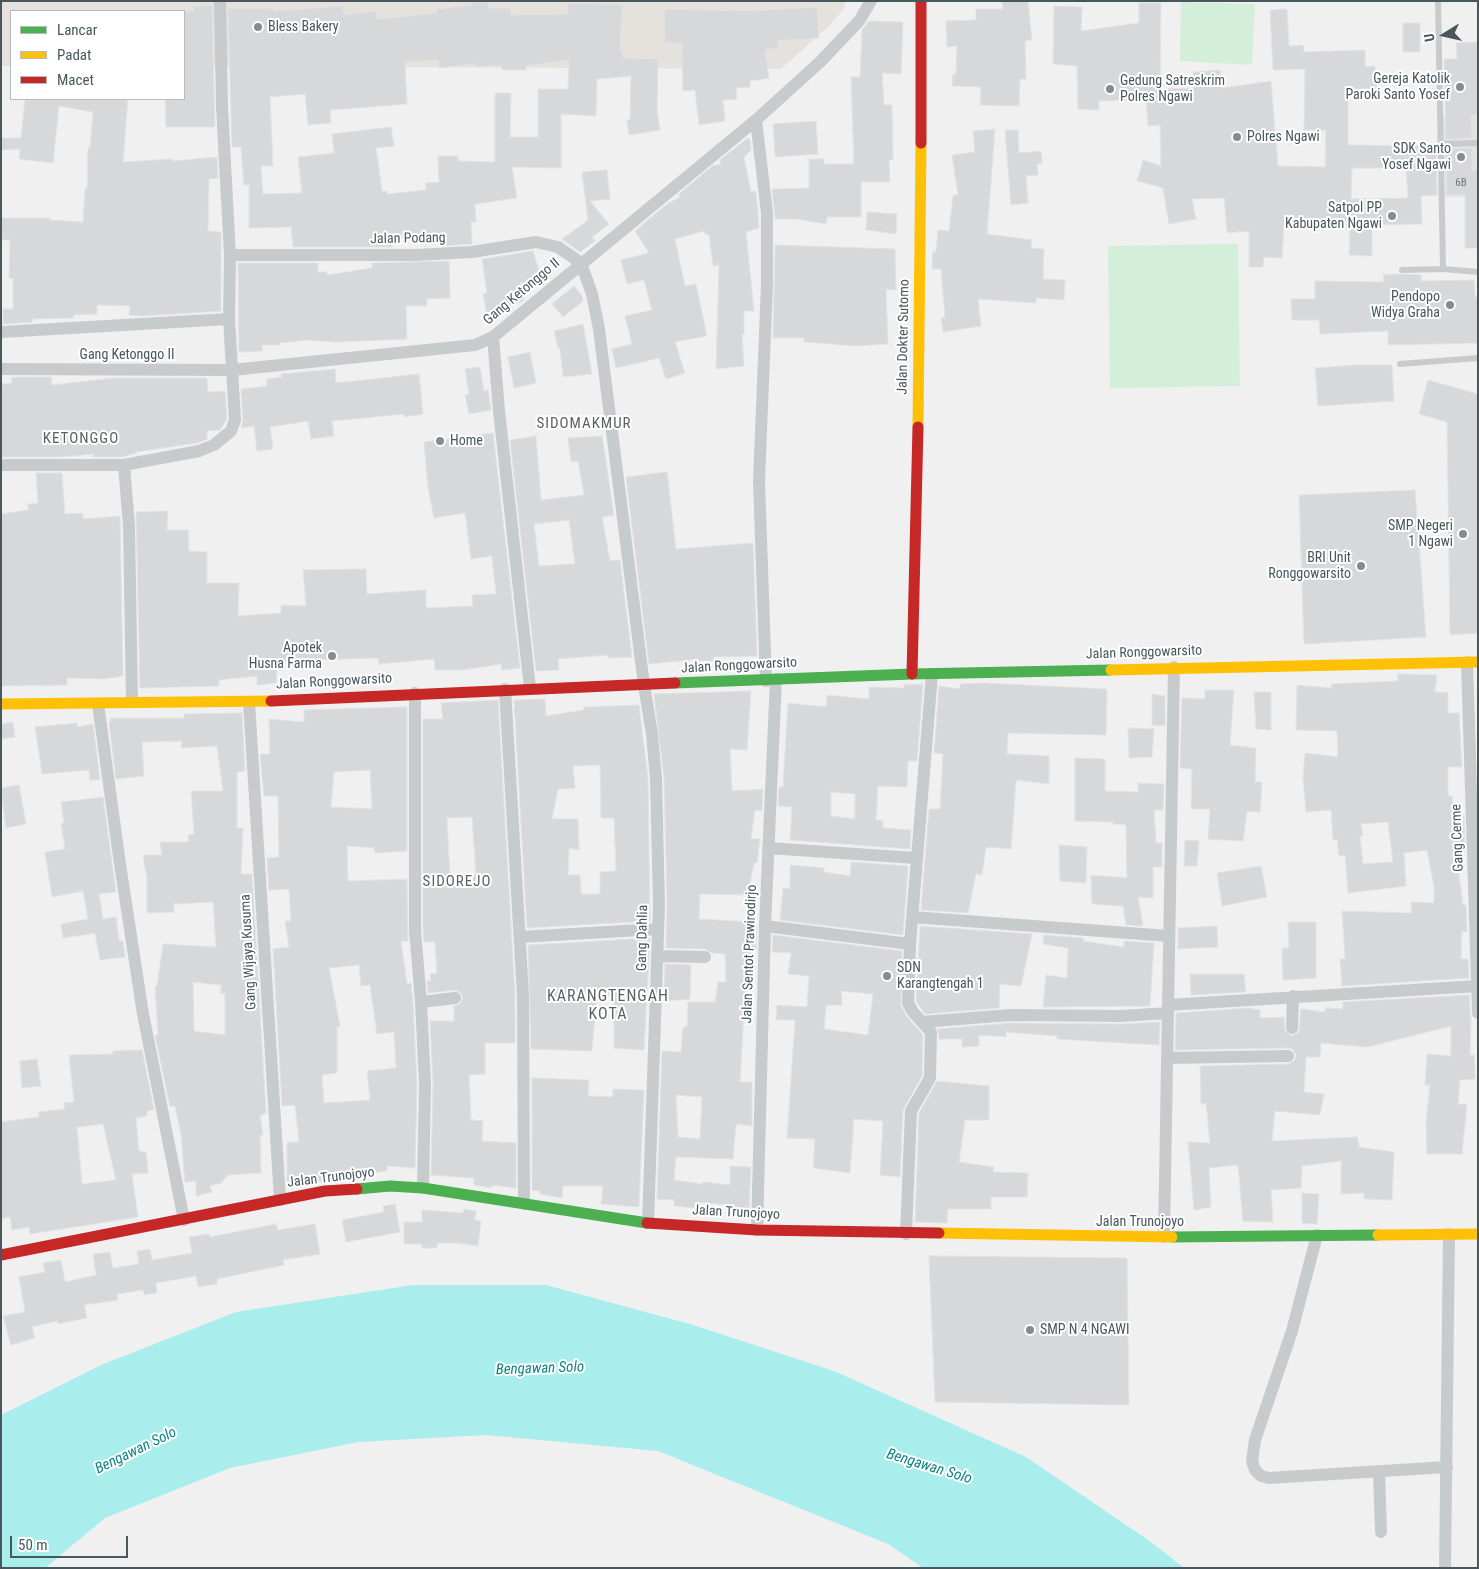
<!DOCTYPE html>
<style>
body{margin:0}
#map{position:relative;width:1479px;height:1569px;overflow:hidden;background:#f1f0f0;font-family:"Roboto Condensed",sans-serif}
canvas{display:block}
.frame{position:absolute;inset:0;border:2px solid #47575d;pointer-events:none}
.legend{position:absolute;left:10px;top:10px;width:175px;height:90px;box-sizing:border-box;background:#fff;border:1px solid #b5bcbe;margin:0;padding:6px 9px;list-style:none;font-size:15px;color:#47575d}
.legend li{display:flex;align-items:center;gap:10px;height:25px}
.legend b{width:25px;border:1px solid #b5bcbe}
.north{position:absolute;left:1419px;top:10px;width:50px;height:50px;-webkit-text-stroke:4px #fff;paint-order:stroke;rotate:260deg;font-size:14px;font-weight:700;line-height:20px;text-align:center;color:#47575d}
.north::after{content:'';display:block;margin:auto;width:18px;height:22px;background:#47575d;clip-path:polygon(50% 0,100% 100%,50% 72%,0 100%)}
.scale{position:absolute;left:10px;top:1536px;width:118px;height:22px;box-sizing:border-box;border:2px solid #47575d;border-top:0;padding-left:6px;font-size:15px;line-height:18px;white-space:nowrap;color:#47575d;-webkit-text-stroke:4px #fff;paint-order:stroke}
</style>
<div id="map">
<canvas width="1479" height="1569"></canvas>
<div class="frame"></div>
<ul class="legend">
<li><b style="height:6px;background:#4caf50"></b>Lancar</li>
<li><b style="height:6px;background:#ffc107"></b>Padat</li>
<li><b style="height:6px;background:#c62828"></b>Macet</li>
</ul>
<div class="north">U</div>
<div class="scale">50 m</div>
</div>
<script>
const context = document.querySelector('canvas').getContext('2d');
context.lineJoin = 'round';
function fill(path, color) {
  context.fillStyle = color;
  context.fill(path, 'evenodd');
}
function shape(rows) {
  const path = new Path2D();
  for (const r of rows) {
    path.moveTo(r[0], r[1]);
    for (let i = 2; i < r.length; i += 2) path.lineTo(r[i], r[i + 1]);
  }
  return path;
}
function strokePath(path, color, width, dash) {
  context.strokeStyle = color;
  context.lineWidth = width;
  context.lineCap = dash ? 'butt' : 'round';
  context.setLineDash(dash || []);
  context.stroke(path);
}
function drawText(font, color, halo, rows, align = 'center') {
  context.font = font + ' "Roboto Condensed",sans-serif';
  context.lineWidth = 4;
  context.setLineDash([]);
  context.textBaseline = 'middle';
  context.strokeStyle = halo;
  context.fillStyle = color;
  for (const [text, x, y, turn = 0] of rows) {
    context.save();
    context.translate(x, y);
    context.rotate((+turn || 0) * Math.PI / 180);
    context.textAlign = isNaN(turn) ? turn : align;
    if (halo) context.strokeText(text, 0, 0);
    context.fillText(text, 0, 0);
    context.restore();
  }
}
fill(shape([
 [1,1,846,1,844,9,829,26,781,69,184,66,184,11,11,11,11,66,1,66]
]), '#e5e2de');
fill(shape([
 [1478,116,1478,197,1445,197,1443,117]
]), '#e3e1e2');
fill(shape([
 [1181,2,1255,4,1252,65,1180,61],
 [1238,244,1240,386,1110,388,1108,246]
]), '#d4efd9');
fill(shape([
 [413,1285,546,1285,690,1324,834,1371,1026,1457,1151,1542,1184,1568,923,1568,888,1544,658,1451,486,1435,358,1442,230,1468,105,1518,45,1568,1,1568,1,1415,101,1365,236,1312]
]), '#a9edec');
const building = shape([
 [1002,1,1028,1,1032,40,1025,41,1026,79,1020,79,1019,106,980,105,981,87,952,86,953,74,956,74,957,46,947,47,946,21,976,20,976,9,1003,9,1002,1],
 [472,2,488,2,489,8,511,8,511,15,568,14,567,3,622,5,620,51,622,51,623,58,658,59,657,110,660,130,629,135,627,120,630,119,631,76,597,79,596,116,561,114,561,168,512,167,517,198,475,204,476,222,471,222,472,244,441,246,440,238,391,239,392,247,293,247,291,227,249,228,249,185,244,185,241,147,232,147,228,9,274,8,274,11,343,6,344,15,376,11,377,19,437,13,437,9,472,5,472,2],
 [438,60,439,68,475,64,475,67,502,65,502,70,526,70,526,66,569,60,568,89,538,89,538,137,510,137,511,93,495,93,495,162,458,161,458,156,438,156,439,182,426,183,426,190,387,194,387,191,382,191,376,148,394,146,391,127,332,134,334,153,298,157,302,193,263,194,261,166,273,166,270,97,305,94,308,125,331,123,330,110,407,104,405,62,438,60],
 [1139,3,1161,3,1160,89,1194,88,1193,72,1220,70,1222,88,1271,81,1278,166,1325,167,1326,130,1304,130,1305,69,1273,70,1270,10,1287,9,1289,46,1303,45,1304,52,1365,50,1365,67,1375,66,1377,88,1348,90,1348,145,1436,146,1437,195,1421,196,1422,224,1372,225,1372,256,1349,255,1350,229,1284,226,1282,258,1264,257,1263,267,1249,267,1249,231,1227,233,1224,198,1192,199,1196,219,1169,224,1163,188,1137,181,1143,160,1161,166,1160,125,1148,126,1146,99,1099,101,1099,110,1078,109,1077,66,1053,64,1054,6,1082,7,1081,31,1139,23,1139,3],
 [1352,168,1406,168,1408,198,1351,199,1352,168],
 [212,5,215,127,166,127,165,99,184,99,184,11,194,11,193,6,212,5],
 [817,7,819,38,778,41,779,48,765,50,769,78,750,81,750,87,736,88,737,99,723,100,725,121,699,125,695,90,683,91,682,43,665,43,664,9,745,11,817,7],
 [869,21,903,22,901,74,882,73,884,105,892,105,893,160,889,160,890,182,861,182,861,217,827,217,826,224,796,219,775,219,772,189,809,188,809,159,824,159,824,164,854,164,851,77,860,77,862,30,869,21],
 [1403,23,1420,23,1420,52,1403,52,1403,23],
 [1478,42,1478,115,1471,115,1472,138,1446,139,1444,59,1457,59,1456,43,1478,42],
 [25,99,128,99,123,162,173,159,173,161,217,157,218,178,209,179,208,231,221,232,221,311,142,316,129,315,130,306,97,305,97,314,73,315,74,318,32,319,32,322,3,324,3,309,13,309,13,278,9,278,10,240,1,240,1,218,50,218,50,220,83,222,85,189,87,189,88,148,90,148,93,112,59,106,53,163,19,159,20,149,1,150,1,138,21,138,25,99],
 [816,121,818,154,775,157,773,124,816,121],
 [995,129,987,234,1032,240,1031,248,1044,249,1043,279,1065,280,1064,300,1036,298,1036,303,978,299,981,326,943,332,941,318,945,317,941,269,932,269,933,251,936,252,938,230,949,231,953,195,958,195,952,155,975,152,973,131,995,129],
 [1005,130,1018,130,1019,153,1041,151,1042,164,1037,164,1038,175,1026,176,1028,203,1011,205,1005,130],
 [748,138,750,140,751,150,744,157,751,192,756,191,759,228,746,232,754,311,744,311,744,334,742,334,744,366,716,369,719,265,713,266,709,234,706,235,704,231,675,239,685,286,696,284,707,336,675,342,685,373,666,379,659,358,616,368,612,349,632,344,625,316,652,310,644,280,627,284,621,260,649,253,635,231,667,204,680,197,679,194,712,166,721,164,720,160,748,138],
 [1472,148,1472,170,1478,170,1478,248,1465,248,1465,195,1447,195,1446,149,1472,148],
 [607,170,610,199,590,201,609,224,592,237,595,241,580,252,562,239,588,220,582,172,607,170],
 [867,212,897,214,896,234,866,230,867,212],
 [775,245,895,249,896,290,886,289,888,344,856,346,804,342,804,338,773,338,775,245],
 [533,251,541,277,520,283,524,301,508,306,509,311,487,315,483,294,487,293,482,259,533,251],
 [449,261,450,298,427,299,427,306,406,306,407,339,336,342,306,340,280,343,280,345,262,345,262,351,239,352,238,263,318,263,318,272,327,272,327,275,372,268,372,263,449,261],
 [1400,274,1421,275,1421,281,1474,280,1475,297,1478,297,1478,343,1388,345,1388,331,1320,334,1319,320,1292,320,1291,299,1315,299,1315,281,1384,282,1383,275,1400,274],
 [574,286,582,296,583,301,563,317,552,304,574,286],
 [583,324,592,374,563,377,560,348,558,348,554,331,583,324],
 [530,352,536,383,514,388,508,357,530,352],
 [1356,365,1392,365,1394,401,1318,406,1315,368,1356,365],
 [480,367,484,391,488,390,491,410,469,414,465,395,469,394,465,369,480,367],
 [335,369,336,383,419,374,423,414,404,417,404,414,332,421,334,436,311,439,308,421,270,427,273,449,257,451,254,426,241,428,243,420,241,389,267,386,267,379,282,377,281,374,335,369],
 [19,377,51,377,52,385,114,378,207,378,208,392,225,391,227,419,220,430,207,431,207,439,197,443,136,452,137,453,122,457,94,457,93,454,61,457,1,457,1,384,12,383,11,378,19,377],
 [1428,380,1478,394,1478,633,1450,635,1447,422,1419,414,1428,380],
 [493,433,520,668,502,670,501,664,463,670,435,670,434,659,379,664,378,658,303,660,277,663,276,683,257,685,257,676,219,680,219,686,140,688,136,512,168,511,167,530,188,530,189,551,207,552,207,583,239,583,238,616,281,613,281,605,306,606,303,570,366,569,367,594,426,590,426,608,473,606,472,595,496,594,492,556,471,559,465,513,434,518,428,487,424,442,493,433],
 [536,436,541,500,584,495,578,461,571,462,568,438,602,436,614,515,602,517,610,561,620,560,632,657,608,658,608,655,558,659,559,670,536,671,510,440,536,436],
 [569,520,575,564,539,566,534,524,569,520],
 [667,472,676,549,753,543,757,656,714,657,714,661,699,661,699,659,649,664,626,477,667,472],
 [36,473,62,473,65,514,83,513,83,519,120,516,123,676,104,679,67,678,67,685,1,686,1,514,28,510,28,504,38,503,36,473],
 [1415,490,1426,637,1304,644,1299,495,1415,490],
 [1398,674,1437,675,1435,692,1448,693,1448,713,1459,713,1462,767,1448,767,1448,796,1452,796,1453,815,1464,816,1465,852,1456,852,1463,905,1466,905,1467,932,1462,931,1461,959,1468,959,1469,978,1342,986,1340,959,1345,959,1342,911,1412,913,1411,902,1434,903,1434,887,1427,850,1404,853,1406,886,1348,893,1345,855,1339,856,1337,839,1333,840,1331,810,1306,812,1303,778,1305,753,1338,757,1337,731,1296,730,1297,685,1332,688,1331,684,1398,681,1398,674],
 [1388,822,1393,862,1363,864,1360,836,1363,836,1361,824,1388,822],
 [985,683,1107,689,1106,735,1008,733,1007,754,1049,756,1049,784,1016,780,1011,849,986,847,982,875,976,874,968,913,921,910,929,809,940,809,943,754,934,753,939,686,960,689,960,684,985,683],
 [923,684,917,761,908,761,907,787,878,786,876,820,883,821,883,828,911,830,910,849,790,840,792,807,778,806,779,787,783,787,788,703,826,707,827,695,869,699,869,687,904,688,904,685,923,684],
 [831,792,855,794,855,819,831,816,831,792],
 [1205,690,1234,690,1230,745,1256,748,1255,782,1262,782,1260,812,1247,811,1243,841,1208,839,1210,809,1191,809,1192,769,1180,768,1182,698,1205,699,1205,690],
 [751,691,747,750,730,749,732,791,763,789,762,811,755,810,751,839,760,839,757,863,754,863,748,895,700,894,699,919,753,922,753,925,757,926,756,950,751,950,750,956,747,956,740,1082,752,1082,752,1126,736,1124,733,1159,676,1157,674,1180,703,1184,703,1182,730,1185,730,1166,751,1167,749,1211,730,1210,730,1205,695,1202,694,1208,674,1206,674,1200,657,1199,662,1051,681,1052,683,1027,687,1027,688,1002,715,1002,718,982,726,982,725,954,712,953,705,949,666,948,667,905,664,779,654,694,751,691],
 [676,1095,702,1097,700,1139,678,1137,676,1095],
 [1254,692,1271,692,1271,730,1256,729,1254,692],
 [1152,694,1165,696,1165,726,1152,725,1152,694],
 [545,699,546,716,584,710,584,707,639,705,648,779,650,921,527,928,514,700,545,699],
 [600,765,601,818,614,818,616,871,600,872,600,894,581,894,580,875,568,875,569,848,579,850,578,819,552,819,558,789,575,788,573,766,600,765],
 [498,700,515,995,515,1043,485,1043,485,1074,469,1075,471,1120,483,1121,482,1141,516,1143,516,1188,492,1185,492,1188,474,1185,474,1178,431,1175,433,1084,430,1021,454,1021,454,1006,460,1004,463,998,461,993,455,990,428,993,427,981,431,981,430,974,437,973,435,942,424,942,423,930,423,719,443,719,441,703,498,700],
 [472,817,476,875,450,878,447,818,472,817],
 [407,707,407,851,375,853,374,848,347,846,348,881,407,879,408,941,401,941,407,984,411,983,413,1003,417,1084,415,1168,387,1166,387,1171,351,1175,351,1178,323,1181,287,1188,287,1142,299,1142,295,1105,282,1106,273,949,289,947,285,921,291,921,289,889,269,890,267,858,279,857,278,796,264,796,262,776,260,754,270,754,269,719,304,722,304,710,407,707],
 [370,770,372,809,331,807,334,772,370,770],
 [359,965,361,986,370,985,377,1034,394,1032,396,1068,367,1071,370,1100,324,1103,322,1075,337,1073,337,1027,340,1026,329,968,359,965],
 [242,713,245,771,237,772,237,828,243,828,241,874,252,874,266,1113,260,1116,263,1135,260,1135,261,1173,228,1175,221,1183,210,1186,212,1192,196,1196,196,1181,185,1182,181,1134,175,1106,170,1107,155,1035,158,1035,155,986,157,986,163,944,216,947,213,902,174,904,174,912,147,913,147,879,143,855,162,855,160,842,189,842,188,835,194,834,191,791,223,791,217,746,181,748,182,741,142,742,144,776,116,779,109,722,111,722,110,718,184,718,184,714,242,713],
 [193,982,221,985,221,994,225,993,225,1035,194,1031,193,982],
 [13,722,15,737,1,739,1,724,13,722],
 [77,723,77,727,93,724,100,780,90,780,89,770,42,774,35,727,77,723],
 [1128,728,1154,729,1152,757,1129,758,1128,728],
 [1075,758,1105,759,1105,791,1138,792,1138,783,1164,784,1163,810,1154,810,1156,843,1162,843,1162,867,1153,867,1153,898,1138,897,1143,926,1126,925,1123,906,1092,904,1091,875,1127,878,1126,825,1113,824,1113,822,1075,821,1075,758],
 [19,785,26,824,6,828,1,788,19,785],
 [103,797,116,892,99,894,103,919,116,917,119,941,123,941,125,957,100,960,95,933,63,938,61,924,88,919,83,891,52,897,45,852,65,849,61,823,64,823,61,802,103,797],
 [1185,840,1199,841,1197,866,1184,866,1185,840],
 [1059,845,1087,847,1086,883,1060,881,1059,845],
 [851,862,908,866,903,935,780,920,783,888,790,889,790,865,824,868,824,872,850,876,851,862],
 [1261,866,1267,897,1222,906,1217,873,1261,866],
 [1288,922,1316,922,1316,978,1283,980,1282,948,1289,948,1288,922],
 [920,926,1032,934,1021,986,1000,984,999,1008,925,1014,916,1001,920,926],
 [1217,926,1218,947,1178,949,1178,928,1217,926],
 [773,935,902,951,901,1006,907,1017,923,1035,922,1076,903,1110,900,1177,880,1175,883,1121,854,1119,850,1173,813,1168,815,1139,787,1138,795,1020,776,1020,777,1005,807,1007,809,976,788,974,791,953,772,952,773,935],
 [841,991,873,994,868,1035,824,1029,826,1005,842,1005,841,991],
 [1044,935,1083,938,1083,941,1124,947,1124,941,1154,943,1150,1006,1043,1007,1046,975,1067,978,1068,948,1043,944,1044,935],
 [650,938,644,1050,614,1048,614,996,597,995,592,1051,531,1049,528,945,650,938],
 [665,964,691,965,690,999,664,1001,665,964],
 [1190,974,1244,974,1246,992,1191,995,1190,974],
 [1469,995,1471,1021,1470,1055,1474,1055,1475,1079,1460,1080,1458,1104,1467,1104,1462,1154,1427,1154,1426,1123,1430,1085,1425,1085,1427,1054,1451,1056,1451,1026,1367,1047,1321,1043,1320,1057,1306,1057,1304,1092,1324,1094,1320,1115,1275,1111,1272,1141,1357,1137,1359,1147,1394,1152,1392,1200,1364,1199,1364,1193,1341,1194,1341,1161,1302,1166,1301,1188,1271,1190,1273,1222,1243,1221,1238,1165,1209,1168,1211,1207,1194,1210,1188,1142,1210,1143,1206,1103,1201,1104,1200,1066,1288,1064,1295,1060,1296,1055,1292,1049,1288,1048,1175,1050,1176,1013,1248,1008,1260,1010,1260,1018,1284,1017,1285,1031,1292,1036,1299,1032,1301,1009,1325,1012,1325,1008,1343,1009,1343,1002,1469,995],
 [1160,1022,1159,1045,1057,1039,1057,1036,1006,1032,1006,1037,979,1035,979,1046,962,1047,962,1039,939,1039,938,1029,1010,1023,1121,1024,1160,1022],
 [142,1050,154,1110,147,1111,147,1116,136,1118,139,1151,146,1152,148,1173,132,1174,138,1217,30,1234,29,1227,12,1230,10,1217,1,1219,1,1122,39,1117,39,1112,65,1109,64,1103,74,1102,69,1055,113,1054,113,1051,142,1050],
 [103,1124,116,1180,82,1184,77,1127,103,1124],
 [37,1059,41,1086,22,1088,20,1061,37,1059],
 [532,1078,589,1080,588,1096,613,1097,613,1089,644,1090,639,1207,601,1204,603,1186,563,1186,562,1198,540,1194,540,1191,532,1190,532,1078],
 [937,1081,989,1086,989,1120,965,1120,959,1162,994,1167,993,1172,1028,1173,1027,1197,991,1197,991,1209,948,1209,947,1223,915,1222,919,1113,937,1081],
 [1302,1193,1319,1194,1317,1224,1302,1223,1302,1193],
 [395,1204,400,1232,346,1242,342,1220,384,1212,383,1206,395,1204],
 [464,1209,476,1211,475,1220,481,1221,478,1246,458,1243,437,1243,437,1248,422,1248,422,1244,404,1244,404,1222,422,1222,422,1210,463,1213,464,1209],
 [276,1224,278,1230,315,1224,320,1254,283,1260,284,1265,217,1279,217,1284,198,1287,196,1276,156,1283,157,1293,144,1295,143,1290,117,1294,118,1300,84,1305,87,1318,58,1324,57,1321,32,1327,35,1338,11,1345,3,1316,25,1312,19,1277,45,1272,43,1263,61,1260,65,1282,96,1275,93,1254,110,1252,113,1268,139,1264,137,1251,150,1249,152,1260,192,1253,189,1237,209,1234,210,1237,276,1224],
 [929,1256,1127,1258,1129,1405,935,1402,929,1256]
]);
fill(building, '#d7d8d9');
strokePath(building, '#e2e2e3', 1);
strokePath(shape([
 [1438,1,1443,269],
 [1441,144,1478,143],
 [1402,270,1443,269,1478,272],
 [1400,364,1478,358]
]), '#c8cbcc', 6);
strokePath(shape([
 [756,120,767,213,767,284,759,481,766,681],
 [230,255,416,255,472,252,536,242,558,247,581,263],
 [581,263,592,294,599,329,644,685,652,734,656,779,659,905,648,1223],
 [1,332,229,319,230,255,222,107,220,1],
 [493,337,499,411,530,688],
 [1,369,232,370,475,345,493,337,756,120,820,62,859,21,871,1],
 [1,465,124,465,199,451,214,445,231,431,235,420,229,319],
 [124,465,129,526,132,702],
 [1467,662,1478,1013],
 [505,689,523,995,524,1204],
 [415,693,415,930,421,1002,425,1084,423,1188],
 [249,702,280,1200],
 [98,704,120,864,143,1014,184,1220],
 [768,848,915,858],
 [912,917,1169,936],
 [765,926,910,944,932,674],
 [520,937,658,929],
 [657,956,705,957],
 [421,1002,455,998],
 [1168,1005,1477,986],
 [922,1022,1010,1015,1121,1016,1168,1013],
 [1292,1028,1293,996],
 [1167,1058,1288,1056],
 [757,1230,765,926,776,679],
 [906,1234,911,1111,930,1078,931,1032,913,1012,908,1003,910,944],
 [1317,1235,1292,1331,1255,1440,1252,1461,1255,1470,1261,1476,1269,1478,1447,1467],
 [1164,1237,1174,667],
 [1379,1471,1381,1532],
 [1445,1568,1449,1234]
]), '#c8cbcc', 12);
strokePath(shape([
 [675,683,912,674,1111,670],
 [357,1189,390,1186,423,1188,647,1223],
 [1172,1237,1378,1235]
]), '#4caf50', 11);
strokePath(shape([
 [918,427,921,143],
 [1111,670,1478,662],
 [1,704,271,701],
 [939,1233,1172,1237],
 [1378,1235,1478,1234]
]), '#ffc107', 11);
strokePath(shape([
 [921,143,921,1],
 [912,674,918,427],
 [271,701,675,683],
 [647,1223,757,1230,939,1233],
 [1,1255,325,1191,357,1189]
]), '#c62828', 11);
for (const [x, y, r, color] of [
 [258,27,5,"#828d90"],
 [1460,87,5,"#828d90"],
 [1110,89,5,"#828d90"],
 [1237,137,5,"#828d90"],
 [1461,157,5,"#828d90"],
 [1392,216,5,"#828d90"],
 [1450,305,5,"#828d90"],
 [440,441,5,"#828d90"],
 [1463,534,5,"#828d90"],
 [1361,566,5,"#828d90"],
 [332,656,5,"#828d90"],
 [887,976,5,"#828d90"],
 [1030,1330,5,"#828d90"]
]) {
  const dot = new Path2D();
  dot.arc(x, y, r, 0, 2 * Math.PI);
  context.fillStyle = color;
  context.fill(dot);
  strokePath(dot, '#fff', 2);
}
drawText('11px', '#6c787d', null, [
 ["6B",1461,183]
]);
drawText('14px', '#47575d', '#fff', [
 ["Bless Bakery",268,27,"left"],
 ["Gereja Katolik",1450,79],
 ["Paroki Santo Yosef",1450,95],
 ["Gedung Satreskrim",1120,81,"left"],
 ["Polres Ngawi",1120,97,"left"],
 ["Polres Ngawi",1247,137,"left"],
 ["SDK Santo",1451,149],
 ["Yosef Ngawi",1451,165],
 ["Satpol PP",1382,208],
 ["Kabupaten Ngawi",1382,224],
 ["Pendopo",1440,297],
 ["Widya Graha",1440,313],
 ["Home",450,441,"left"],
 ["SMP Negeri",1453,526],
 ["1 Ngawi",1453,542],
 ["BRI Unit",1351,558],
 ["Ronggowarsito",1351,574],
 ["Apotek",322,648],
 ["Husna Farma",322,664],
 ["SDN",897,968,"left"],
 ["Karangtengah 1",897,984,"left"],
 ["SMP N 4 NGAWI",1040,1330,"left"]
], 'right');
drawText('14px', '#47575d', '#fff', [
 ["Jalan Podang",408,239,-1],
 ["Gang Ketonggo II",522,292,-40],
 ["Jalan Dokter Sutomo",904,337,-89],
 ["Gang Ketonggo II",127,355],
 ["Jalan Ronggowarsito",1144,653,-2],
 ["Jalan Ronggowarsito",739,666,-3],
 ["Jalan Ronggowarsito",334,682,-3],
 ["Gang Cerme",1458,838,-92],
 ["Gang Dahlia",643,938,-89],
 ["Gang Wijaya Kusuma",249,952,-93],
 ["Jalan Sentot Prawirodirjo",750,954,-88],
 ["Jalan Trunojoyo",331,1178,-7],
 ["Jalan Trunojoyo",736,1213,3],
 ["Jalan Trunojoyo",1140,1222]
]);
context.letterSpacing = '1px';
drawText('15px', '#5c6164', '#fff', [
 ["SIDOMAKMUR",584,424],
 ["KETONGGO",81,439],
 ["SIDOREJO",457,882]
]);
context.letterSpacing = '0px';
drawText('italic 15px', '#0d8483', '#fff', [
 ["Bengawan Solo",540,1369,-2],
 ["Bengawan Solo",136,1451,-26],
 ["Bengawan Solo",929,1467,17]
]);
context.letterSpacing = '1px';
drawText('16px', '#5c6164', '#fff', [
 ["KARANGTENGAH",608,997],
 ["KOTA",608,1015]
]);
context.letterSpacing = '0px';
</script>
